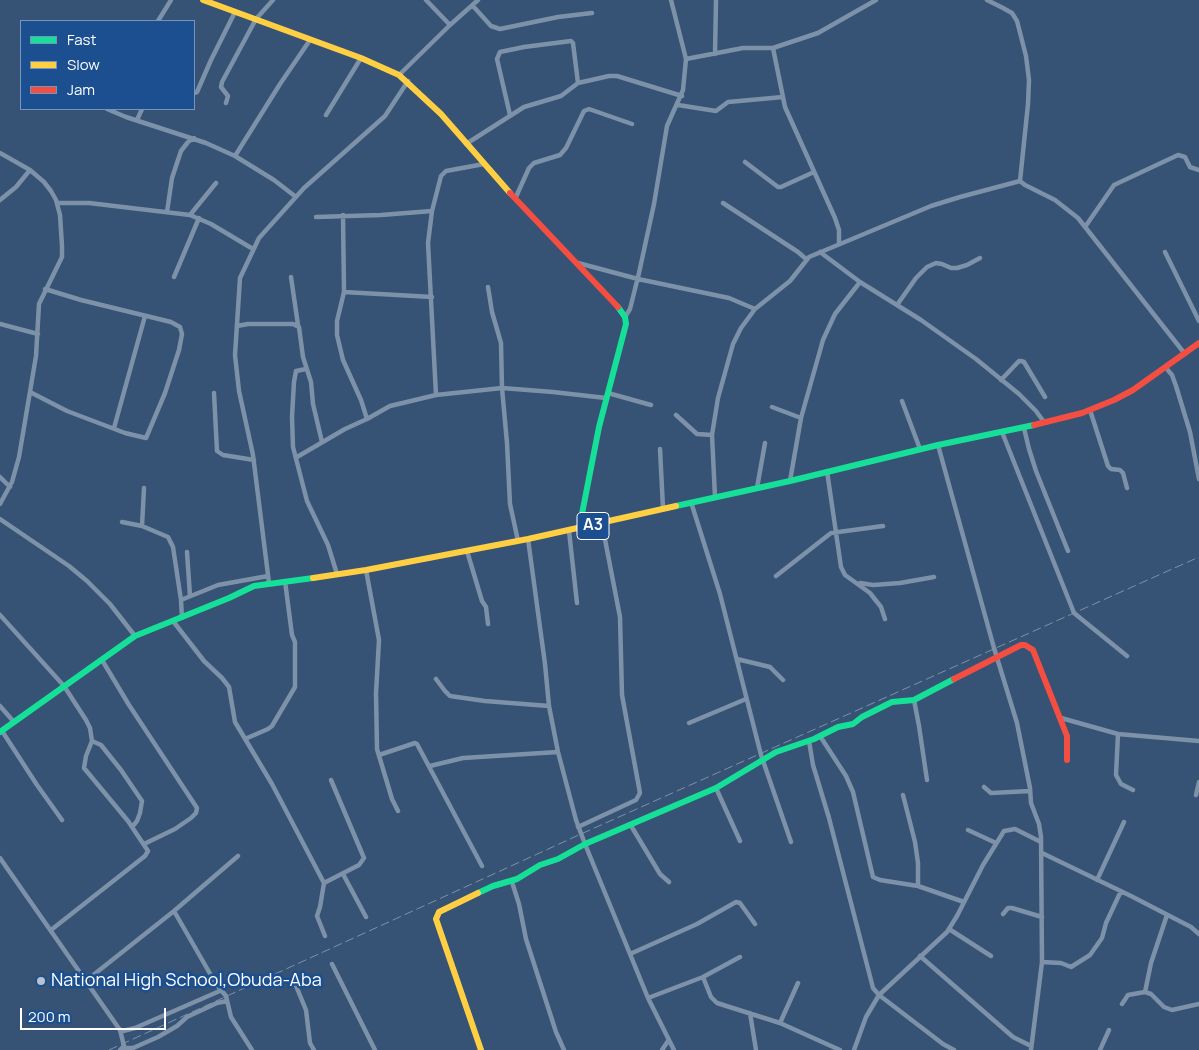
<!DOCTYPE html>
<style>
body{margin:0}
#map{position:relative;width:1199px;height:1050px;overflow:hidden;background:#365274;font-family:Manrope,sans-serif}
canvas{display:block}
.legend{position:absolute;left:20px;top:20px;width:175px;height:90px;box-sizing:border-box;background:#1b4f8f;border:1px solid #7695bc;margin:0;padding:6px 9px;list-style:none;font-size:15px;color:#fff}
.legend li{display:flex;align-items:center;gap:10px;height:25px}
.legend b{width:25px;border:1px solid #7695bc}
.scale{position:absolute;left:20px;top:1008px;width:146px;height:22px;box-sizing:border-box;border:2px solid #fff;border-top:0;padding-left:6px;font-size:15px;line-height:18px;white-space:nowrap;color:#fff;-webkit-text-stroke:4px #1b4f8f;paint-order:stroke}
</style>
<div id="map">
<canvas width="1199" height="1050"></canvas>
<ul class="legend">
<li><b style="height:6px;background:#16e098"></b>Fast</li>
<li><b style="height:6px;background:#ffcf43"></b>Slow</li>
<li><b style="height:6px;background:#f24e42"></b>Jam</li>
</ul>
<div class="scale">200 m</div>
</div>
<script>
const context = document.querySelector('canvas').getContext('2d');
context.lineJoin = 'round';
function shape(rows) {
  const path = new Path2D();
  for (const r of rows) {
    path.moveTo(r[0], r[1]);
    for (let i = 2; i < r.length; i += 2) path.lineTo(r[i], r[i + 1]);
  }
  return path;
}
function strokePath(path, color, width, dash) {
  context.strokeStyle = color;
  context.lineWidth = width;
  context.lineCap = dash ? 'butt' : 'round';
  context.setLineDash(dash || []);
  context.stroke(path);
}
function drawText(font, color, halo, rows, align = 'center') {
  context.font = font + ' Manrope,sans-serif';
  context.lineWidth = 5;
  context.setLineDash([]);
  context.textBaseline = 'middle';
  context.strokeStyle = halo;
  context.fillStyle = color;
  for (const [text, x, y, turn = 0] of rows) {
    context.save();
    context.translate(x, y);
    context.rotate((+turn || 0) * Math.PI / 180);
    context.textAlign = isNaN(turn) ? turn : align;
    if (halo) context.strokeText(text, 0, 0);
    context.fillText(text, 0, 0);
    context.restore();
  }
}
strokePath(shape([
 [426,0,450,25],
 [987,0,1003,8,1012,13,1017,21,1026,56,1029,80,1028,104,1020,181,1025,185,1055,200,1078,218,1185,354],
 [473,6,491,26,500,29,558,17,592,13],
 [158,21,171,0],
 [773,48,785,107,835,218,839,230,839,244],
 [715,54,716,0],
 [686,59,743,48,773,48,818,33,876,0],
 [399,75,450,25,478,0],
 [194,93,197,92,211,60,235,12],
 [226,103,228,96,221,87,222,82,256,19,273,0],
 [678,105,716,111,728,102,783,97],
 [107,109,126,117,206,143,235,156,274,180,296,197],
 [326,115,361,58],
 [510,115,497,59,500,52,524,47,571,41,573,43,578,83],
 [137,120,142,109],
 [466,144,524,107,561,96,578,83,609,76,617,76,682,96],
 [0,153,30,170,44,182,51,191,56,200,60,215,62,246,62,257,39,304,36,356,19,457,12,482,0,504],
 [235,156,280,84,310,40],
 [745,162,778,187,781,187,814,172],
 [515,199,529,168,534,163,560,155,566,148,584,111,589,109,632,124],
 [0,200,16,187,30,170],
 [57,203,89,203,190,215,211,224,253,249],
 [723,203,798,252,806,259],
 [167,212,172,178,181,151,188,142,194,138],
 [190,215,216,183],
 [343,215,344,292,337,321,337,335,343,360,361,400,367,419],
 [316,217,381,215,432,211],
 [1085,227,1114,185,1178,155,1185,157,1190,167,1199,170],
 [820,252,860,282,921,320,976,359,1019,394,1036,411,1044,422],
 [1165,252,1199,321],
 [578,263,638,279,729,298,755,309],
 [174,277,199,218],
 [291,277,298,325],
 [488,287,492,312,501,343,502,388,507,443,510,504,518,541],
 [344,292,432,297],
 [897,305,916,278,927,267,936,263,942,264,951,268,957,268,967,265,980,258],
 [625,317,630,309,639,273,654,204,667,126,683,90,686,59,671,0],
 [0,324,38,334],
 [237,326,248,324,293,324,299,327,303,357,311,382,313,404,322,442],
 [1166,368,1172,375,1176,386,1190,432,1199,479],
 [306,369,296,371,294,382,292,417,293,447,307,501,328,545,337,574],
 [1001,380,1019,361,1021,361,1024,362,1045,397],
 [30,392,67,411,125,433,146,438,165,393,179,350,182,334,180,327,171,322,81,300,45,289],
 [214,393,217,451,223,455,254,460],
 [608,393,651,405],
 [436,395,428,243,432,211,441,176,446,171,484,164],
 [902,401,920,449],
 [772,407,801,418],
 [1090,410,1108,466,1111,469,1120,470,1123,473,1127,488],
 [676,415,697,434,712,435],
 [114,428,145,316],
 [1024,428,1029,449,1036,471,1068,551],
 [1002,432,1074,613,1127,656],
 [938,445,994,648,1017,723,1030,788,1031,803,1039,824,1041,837,1042,962,1031,1050],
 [660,449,663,508],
 [297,457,345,429,367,419,390,406,436,395,502,388,553,392,606,398],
 [827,471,841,567,845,575,870,593,881,607,885,619],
 [0,477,10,487],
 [790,481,801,418,823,340,835,314,860,282],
 [757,488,765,443],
 [715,497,712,435,718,398,733,344,741,328,755,309,790,281,809,257,931,206,960,197,1020,181],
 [691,502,720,594,761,755,791,842],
 [0,519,69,566,87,581,110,604,135,636],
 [122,522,142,526,168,537,173,547,181,600,182,618],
 [142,526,144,488],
 [569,531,577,603],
 [528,539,545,664,549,706,558,752,576,820,585,844,648,998,674,1050],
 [467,551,482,601,486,607,488,624],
 [187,552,190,596],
 [366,570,379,640,376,693,377,749,392,799,398,811],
 [776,576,831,533,883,526],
 [269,583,253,455,239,391,235,355,240,278,259,238,304,188,385,116,408,81],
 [860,583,873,585,900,583,934,577],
 [181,600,218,585,268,576],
 [0,615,64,686,86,720,90,728,92,741,86,756,84,768,128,821,148,851,145,856,51,930],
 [173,621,204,661,222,678,229,687,235,722,272,784,324,883,320,907,317,916,325,936],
 [737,659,770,667,783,680],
 [102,660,129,705,197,808,196,813,191,818,175,829,144,844],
 [436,679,445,691,450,696,485,701,549,706],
 [914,700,919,726,927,780],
 [0,706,14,722],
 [1061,718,1118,734,1199,741],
 [689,723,746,699],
 [2,731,37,785,62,820],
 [1118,734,1116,775,1121,784,1133,790],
 [820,736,846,776,853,792,873,877,880,880,918,886,964,902],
 [245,739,268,729,272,726,295,687,295,642,292,635,285,581],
 [92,741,101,745,121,770,142,801,140,813,137,821,132,827],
 [809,741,813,765,829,818,873,988,879,995,943,1044,954,1050],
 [379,755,415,743,417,744,482,866],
 [430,766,463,758,558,752],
 [984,787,991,793,1030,791],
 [716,788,740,841],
 [903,795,915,842,918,863,918,886],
 [1196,795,1199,782],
 [630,824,660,874,669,882],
 [578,827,636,800,640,793,622,695,620,617,602,524],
 [968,830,996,843],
 [1042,853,1131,896,1191,927,1199,934],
 [0,858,120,1030,124,1046,120,1050],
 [343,874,366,917],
 [1097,880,1124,822],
 [512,882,519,904,526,939,556,1032,564,1050],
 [324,883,359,865,364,858,331,780],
 [174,911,216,984,226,996,231,1017,252,1050],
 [1003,914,1008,908,1012,908,1042,917],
 [949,929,991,956],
 [630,954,697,924,736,902,740,903,755,924],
 [920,956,1013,1037,1031,1046],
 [1042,962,1061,963,1071,967,1090,955,1102,938,1106,923,1121,891],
 [332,964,375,1050],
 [703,977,711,997,717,1003,780,1023,840,1050],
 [87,980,174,911,238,856],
 [294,981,306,1010,310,1043,314,1050],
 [1145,992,1151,963,1167,915],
 [648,998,703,977,740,957],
 [1122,1004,1128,995,1145,992,1151,994,1164,1007,1172,1010,1199,1004],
 [750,1013,756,1050],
 [780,1023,798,983],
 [120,1030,123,1031,135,1028,222,990],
 [123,1048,133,1048,158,1037,177,1026,187,1017,217,1003,227,1001],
 [662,1050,668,1041],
 [854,1050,866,1017,879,995,947,932,957,916,983,865,1004,831,1015,829,1041,842],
 [1100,1050,1109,1030]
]), '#7d92a8', 4.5);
strokePath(shape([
 [676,506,790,481,938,445,1034,425],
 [579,529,599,427,626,324,625,317,618,307],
 [0,732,135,636,229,598,254,586,313,578],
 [478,893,493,886,517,879,540,865,558,859,585,844,716,788,776,752,814,739,838,727,853,724,862,717,892,702,914,700,954,679]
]), '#16e098', 6);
strokePath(shape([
 [203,0,361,58,399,75,441,114,510,193],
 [313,578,366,570,528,539,676,506],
 [478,893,439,912,436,919,481,1050]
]), '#ffcf43', 6);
strokePath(shape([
 [510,193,618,307],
 [1034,425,1082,413,1114,400,1133,390,1199,343],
 [954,679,1021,645,1025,645,1033,650,1067,736,1067,760]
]), '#f24e42', 6);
strokePath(shape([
 [109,1050,581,834,1199,557]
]), '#7e92a7', 1, [9, 4]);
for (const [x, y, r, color] of [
 [41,981,5,"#b9c2ce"]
]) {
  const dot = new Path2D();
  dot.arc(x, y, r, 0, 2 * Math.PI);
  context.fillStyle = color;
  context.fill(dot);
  strokePath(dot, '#1b4f8f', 2);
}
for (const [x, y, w] of [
 [593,526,32]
]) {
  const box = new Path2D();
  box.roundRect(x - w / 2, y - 13.5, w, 27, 4);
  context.fillStyle = '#1b4f8f';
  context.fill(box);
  strokePath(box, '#fff', 1);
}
drawText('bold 16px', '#fff', null, [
 ["A3",593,526]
]);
drawText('18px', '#fff', '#1b4f8f', [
 ["National High School,Obuda-Aba",51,981]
], 'left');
</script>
